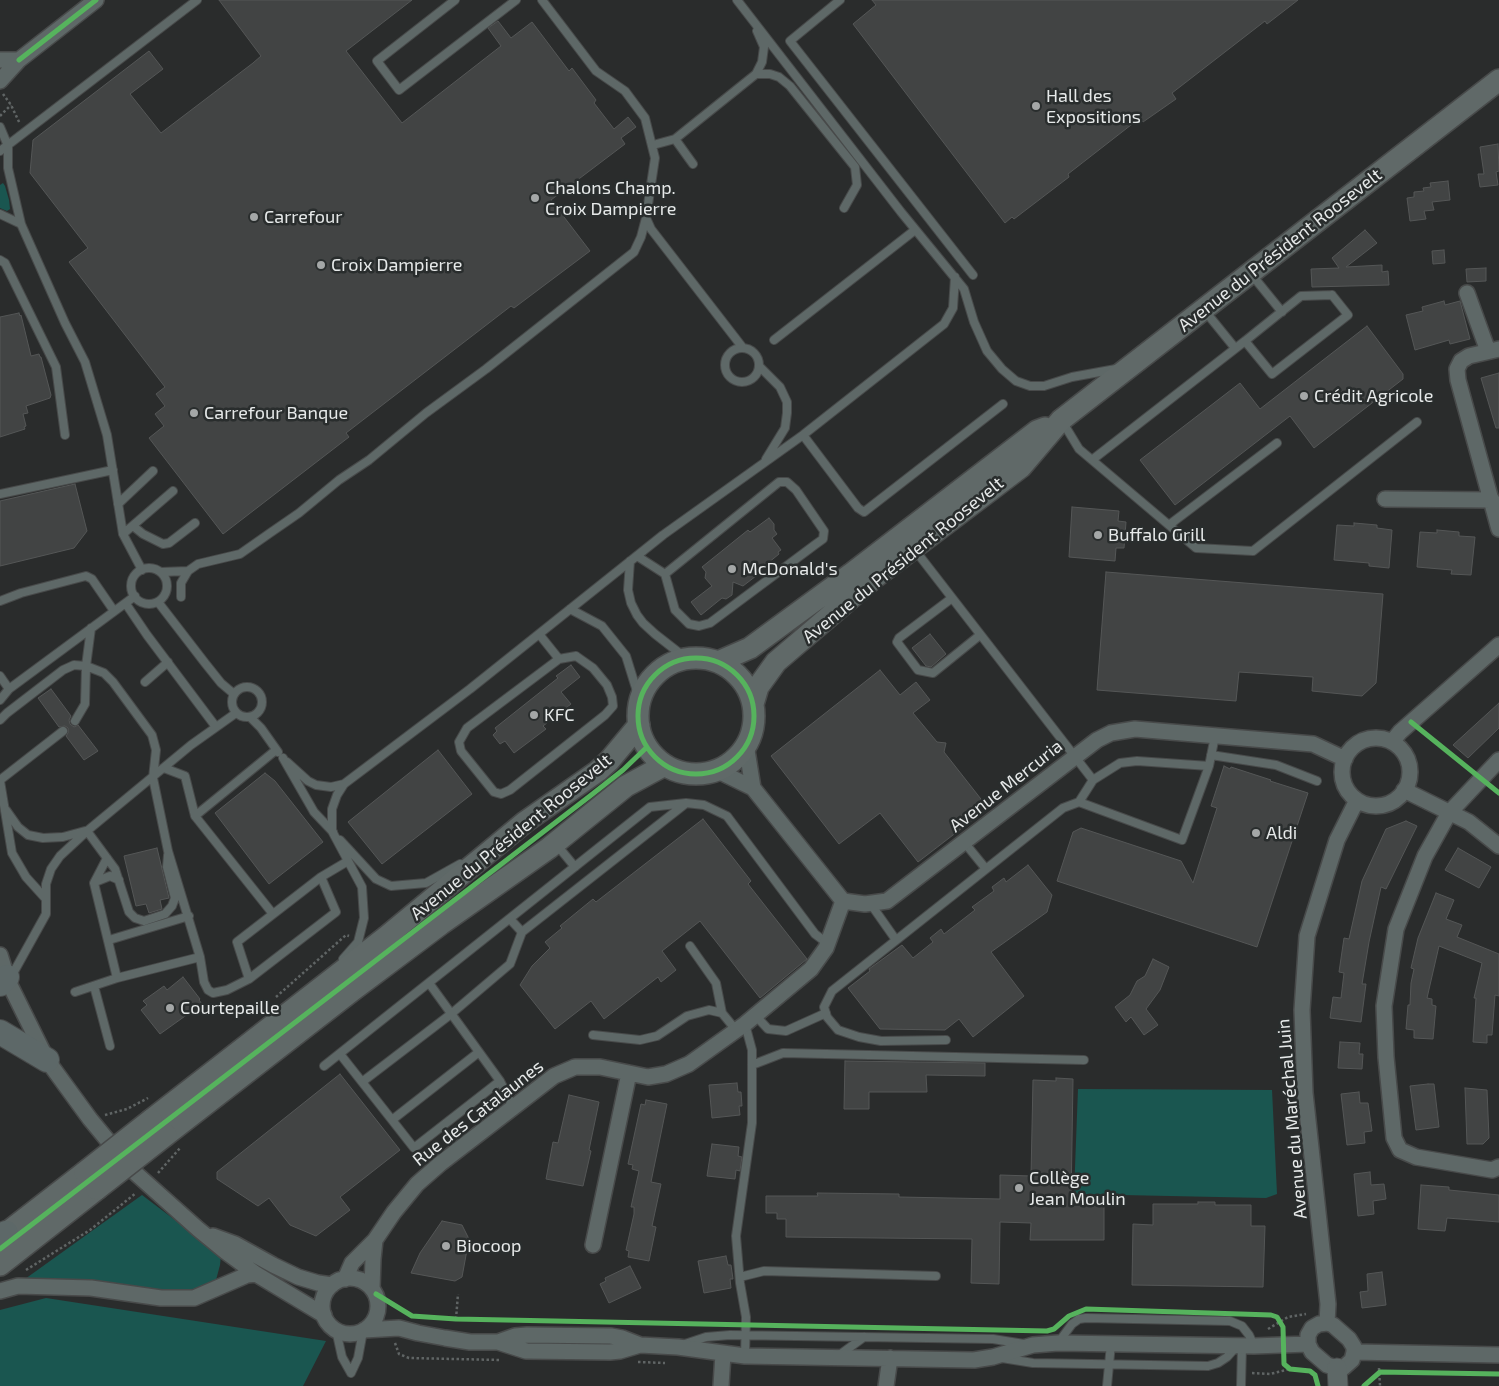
<!DOCTYPE html>
<meta charset="utf-8">
<style>
body{margin:0}
canvas{display:block;background:#2a2c2c}
</style>
<canvas width="1499" height="1386"></canvas>
<script>
const context = document.querySelector('canvas').getContext('2d');
context.lineJoin = 'round';
function fill(path, color) {
  context.fillStyle = color;
  context.fill(path, 'evenodd');
}
function shape(rows) {
  const path = new Path2D();
  for (const r of rows) {
    if (r.length === 3) {
      path.moveTo(r[0] + r[2], r[1]);
      path.arc(r[0], r[1], r[2], 0, 2 * Math.PI);
      continue;
    }
    path.moveTo(r[0], r[1]);
    for (let i = 2; i < r.length; i += 2) path.lineTo(r[i], r[i + 1]);
  }
  return path;
}
function strokePath(path, color, width, dash) {
  context.strokeStyle = color;
  context.lineWidth = width;
  context.lineCap = dash ? 'butt' : 'round';
  context.setLineDash(dash || []);
  context.stroke(path);
}
function drawText(font, color, halo, rows, align = 'center') {
  context.font = font + ' "Exo 2",sans-serif';
  context.lineWidth = 5;
  context.setLineDash([]);
  context.textBaseline = 'middle';
  context.strokeStyle = halo;
  context.fillStyle = color;
  for (const [text, x, y, turn = 0] of rows) {
    context.save();
    context.translate(x, y);
    context.rotate((+turn || 0) * Math.PI / 180);
    context.textAlign = isNaN(turn) ? turn : align;
    if (halo) context.strokeText(text, 0, 0);
    context.fillText(text, 0, 0);
    context.restore();
  }
}
fill(shape([
 [3,183,5,186,9,200,10,209,7,211,0,208,0,185],
 [1078,1089,1272,1090,1277,1194,1266,1198,1074,1194],
 [142,1195,221,1255,220,1265,216,1280,199,1293,169,1291,73,1279,25,1279],
 [46,1298,326,1341,303,1386,0,1386,0,1310]
]), '#1a5650');
const building = shape([
 [219,0,412,0,346,51,402,123,501,46,488,28,498,21,511,38,532,22,569,71,572,68,596,100,594,103,614,129,628,117,636,127,621,138,625,144,551,200,590,251,514,308,511,306,346,433,349,437,223,534,149,438,164,426,155,414,165,406,156,394,165,387,69,262,88,248,30,173,33,140,149,51,163,69,130,94,161,133,253,63,261,56,219,0],
 [872,0,1298,0,1267,24,1265,21,1172,93,1176,99,1143,122,1140,118,1068,174,1069,177,1014,219,1012,217,1005,223,853,24,876,5,872,0],
 [1498,144,1499,171,1496,172,1498,185,1480,187,1478,174,1484,174,1480,147,1498,144],
 [1448,181,1450,200,1432,202,1434,210,1424,211,1426,219,1410,221,1407,198,1414,197,1414,192,1424,191,1423,188,1431,187,1430,183,1448,181],
 [1365,230,1377,243,1346,267,1382,265,1382,272,1388,271,1389,285,1312,287,1311,269,1339,268,1332,258,1365,230],
 [1444,250,1445,263,1433,264,1432,251,1444,250],
 [1486,268,1486,281,1467,282,1466,269,1486,268],
 [1444,301,1445,305,1460,301,1470,339,1450,344,1449,340,1415,350,1406,315,1423,311,1422,307,1444,301],
 [19,313,20,316,21,315,31,356,39,354,40,357,41,357,51,395,50,398,26,406,28,413,23,414,26,426,24,427,25,429,0,437,0,317,19,313],
 [1367,326,1403,374,1403,379,1314,448,1290,416,1175,505,1140,460,1240,383,1260,409,1367,326],
 [1499,373,1499,428,1496,428,1481,378,1499,373],
 [75,484,87,531,74,548,0,566,0,501,75,484],
 [1072,507,1119,511,1118,521,1126,522,1124,548,1116,548,1115,561,1069,557,1072,507],
 [769,518,774,524,774,530,777,534,772,538,781,550,778,552,779,554,757,572,756,576,743,586,733,582,732,595,726,599,722,598,701,615,691,602,712,586,705,578,706,572,702,567,748,530,750,532,769,518],
 [1354,523,1377,525,1377,528,1392,530,1389,568,1369,566,1369,563,1334,560,1337,525,1354,526,1354,523],
 [1437,530,1459,532,1459,536,1475,537,1471,575,1451,574,1452,570,1417,567,1420,532,1437,533,1437,530],
 [1106,572,1383,594,1376,683,1362,696,1312,691,1313,677,1239,672,1236,701,1097,690,1106,572],
 [930,634,946,654,931,667,926,666,912,648,930,634],
 [571,665,580,677,561,692,571,704,543,726,546,729,514,753,505,741,500,744,493,735,497,731,495,728,558,678,556,676,571,665],
 [880,670,900,695,916,682,930,700,913,713,937,742,946,743,944,752,988,808,918,862,880,813,839,844,771,756,880,670],
 [51,689,71,716,69,720,70,724,74,727,78,725,98,751,84,760,66,736,68,733,68,728,65,726,59,727,38,698,51,689],
 [1499,703,1499,728,1468,758,1453,745,1499,703],
 [438,750,472,794,382,864,348,822,438,750],
 [1224,766,1230,769,1231,767,1271,780,1270,781,1308,793,1257,947,1057,881,1073,832,1081,828,1181,861,1193,883,1217,808,1211,806,1224,766],
 [265,773,275,781,323,842,269,884,215,813,265,773],
 [703,819,751,881,748,884,807,959,760,998,700,921,662,951,676,970,661,982,658,977,604,1019,591,1001,555,1029,520,985,532,966,550,948,545,942,562,928,560,926,593,899,596,902,703,819],
 [1406,821,1417,826,1386,889,1381,887,1369,942,1362,984,1366,984,1361,1022,1330,1018,1333,997,1341,998,1344,973,1339,972,1344,938,1349,939,1362,881,1386,829,1406,821],
 [157,848,169,898,160,900,162,909,149,913,146,904,136,906,124,856,157,848],
 [1458,848,1491,867,1479,888,1445,870,1458,848],
 [1028,865,1052,895,1047,912,991,952,1024,996,973,1037,959,1019,945,1030,880,1029,848,988,870,971,869,969,902,945,913,958,933,942,930,938,941,929,944,934,975,910,972,907,994,891,992,887,1004,878,1006,882,1028,865],
 [1436,893,1454,900,1446,919,1462,925,1457,937,1499,954,1499,996,1495,995,1492,1035,1487,1035,1487,1043,1473,1042,1476,998,1474,998,1482,963,1439,946,1427,998,1432,999,1432,1005,1436,1006,1433,1039,1414,1038,1414,1030,1406,1029,1408,1005,1410,1005,1411,983,1414,969,1411,968,1418,938,1436,893],
 [1153,959,1169,967,1160,990,1146,1009,1158,1025,1144,1035,1131,1017,1126,1022,1115,1007,1130,995,1137,981,1145,976,1153,959],
 [183,977,200,999,199,1000,202,1004,160,1034,141,1010,147,1005,143,1001,164,986,167,990,183,977],
 [1340,1042,1360,1043,1359,1054,1363,1054,1362,1069,1338,1068,1340,1042],
 [845,1061,985,1063,985,1076,926,1075,927,1092,869,1092,869,1109,844,1109,845,1061],
 [340,1074,400,1150,340,1197,350,1210,316,1236,290,1225,269,1198,258,1206,217,1179,217,1172,340,1074],
 [1056,1078,1073,1079,1071,1202,1104,1203,1104,1240,1030,1240,1031,1223,1000,1222,999,1284,971,1283,972,1239,786,1237,786,1219,777,1219,777,1213,766,1213,766,1196,818,1196,817,1193,899,1194,899,1197,1000,1199,1000,1175,1031,1176,1033,1080,1056,1081,1056,1078],
 [737,1083,738,1092,741,1092,742,1106,739,1106,740,1115,712,1118,709,1085,737,1083],
 [1428,1084,1434,1084,1439,1127,1416,1130,1410,1086,1428,1084],
 [1465,1088,1487,1090,1489,1138,1483,1144,1467,1144,1465,1088],
 [1359,1092,1360,1103,1368,1103,1372,1131,1364,1132,1365,1143,1347,1145,1341,1094,1359,1092],
 [569,1095,599,1102,589,1150,591,1151,583,1186,546,1179,553,1142,558,1143,569,1095],
 [646,1100,667,1104,651,1182,661,1184,652,1226,656,1227,649,1261,628,1257,629,1251,626,1250,634,1214,634,1207,631,1207,639,1171,632,1169,633,1165,628,1164,641,1104,645,1105,646,1100],
 [712,1144,739,1147,738,1156,742,1157,740,1171,736,1170,735,1179,707,1176,712,1144],
 [1370,1172,1371,1185,1384,1184,1386,1199,1373,1201,1374,1214,1358,1216,1354,1174,1370,1172],
 [1421,1185,1449,1187,1449,1190,1499,1195,1499,1222,1447,1218,1445,1231,1418,1229,1421,1185],
 [1198,1202,1215,1202,1215,1205,1251,1205,1251,1226,1265,1226,1263,1287,1132,1285,1133,1224,1153,1225,1153,1204,1198,1204,1198,1202],
 [442,1221,462,1225,469,1239,462,1277,455,1281,411,1273,420,1253,442,1221],
 [726,1256,728,1265,731,1265,733,1279,730,1279,731,1288,704,1293,698,1261,726,1256],
 [630,1266,641,1288,609,1303,600,1284,606,1281,605,1278,630,1266],
 [1382,1272,1386,1305,1362,1308,1360,1292,1368,1291,1367,1274,1382,1272]
]);
fill(building, '#424444');
strokePath(building, '#545656', 1);
const service = shape([
 [455,0,377,61,399,90,516,0],
 [737,0,901,212,964,289,974,322,987,351,1002,369,1016,381,1030,386,1044,386,1072,377,1116,369],
 [840,0,790,41,973,275],
 [756,74,770,74,779,77,790,86,855,167,857,185,844,208],
 [0,127,8,146,8,168,21,224,65,323,85,362,107,435,123,534,142,570],
 [675,139,693,164],
 [653,145,675,139,756,74,762,62,764,47,757,31],
 [0,151,197,0],
 [0,214,21,224],
 [646,218,651,229,743,348],
 [0,260,5,263,56,367,65,435],
 [1252,275,1282,312],
 [1332,295,1348,315,1272,374,1245,341,1301,296,1332,295],
 [1205,311,1235,348],
 [774,340,915,230],
 [742,365,17],
 [759,366,780,387,787,402,787,413,785,428,766,459],
 [1062,421,1079,449,1196,548,1253,551,1417,422],
 [803,435,858,508,864,512,1003,404],
 [1092,460,1245,341],
 [0,494,113,470],
 [118,504,153,471],
 [1169,525,1277,443],
 [133,526,143,534,163,544,169,543,195,523],
 [123,534,173,491],
 [915,550,1093,780,1120,763,1137,761,1209,766,1215,736],
 [637,556,665,574,675,610,689,624,699,626,710,623,816,544,823,539,824,531,796,490,787,482,779,482,665,574],
 [630,561,628,590,631,603,637,615,643,623,655,634,687,659],
 [149,586,18],
 [161,572,188,571],
 [181,597,181,583,188,571,198,564,240,554,270,533,299,513,339,480,369,460,426,413,486,369,634,252,641,237,646,218,655,158,645,118,625,91,596,71,542,0],
 [952,598,899,638,897,642,918,670,933,673,980,635],
 [0,601,21,593,86,576,92,579,114,611],
 [158,602,205,663,221,683,234,694],
 [126,604,147,635,216,727],
 [570,609,602,626,626,656,640,701],
 [539,634,559,659],
 [576,656,593,668,607,685,612,697,613,706,605,715,510,790,501,794,494,792,461,751,459,742,467,728,559,659,576,656],
 [0,676,9,689],
 [145,682,168,662],
 [247,702,15],
 [0,700,9,689,135,596],
 [250,717,261,728,278,752],
 [0,720,7,713,63,670,74,665,86,666,104,673,113,682,152,735,156,750,153,778,168,851,200,957,117,978,75,992],
 [75,721,85,704,86,666,91,628],
 [1211,755,1276,765,1317,781],
 [283,758,314,812,333,832],
 [287,762,308,781,316,785,331,787,344,784],
 [164,768,185,776,195,816],
 [0,780,63,731],
 [1093,780,1079,802,1182,840,1209,766],
 [0,781,12,853,26,877,45,898],
 [6,810,18,827,28,835,43,838,63,837,85,831],
 [87,831,115,869,129,912,135,918,144,921,165,914,172,906,175,898,167,867,168,855],
 [340,840,376,879,391,886,426,883,460,864],
 [964,842,986,869],
 [556,844,575,867],
 [107,858,94,883,117,978],
 [321,877,336,912,249,979,237,942,321,877,348,861],
 [95,882,110,876,119,880],
 [870,903,896,940],
 [273,914,195,816,276,750],
 [510,919,522,932],
 [109,940,189,916],
 [690,946,716,983,722,1013,736,1030],
 [200,957,204,982,208,990,213,993,227,990,249,979],
 [343,959,358,942,364,918,362,887,332,831,332,809,337,795,344,784,470,689,663,535,803,435,944,324,953,308,955,277],
 [11,977,46,914,46,884,51,869,60,856,87,831,191,745,236,713],
 [429,983,500,1081,513,1107],
 [94,986,110,1046],
 [755,1015,768,1029,786,1031,826,1013],
 [745,1024,752,1050,752,1123,736,1236,740,1283,746,1317,745,1356],
 [593,1035,640,1040,657,1036,687,1016,709,1010,722,1013],
 [946,1040,881,1041,859,1037,838,1030,827,1017,824,1007,832,991,1063,808,1079,802],
 [340,1054,392,1120,479,1052],
 [752,1065,783,1053,1084,1060],
 [324,1066,650,807,686,803,704,805,727,816,815,934,827,943],
 [362,1082,451,1014,510,964,522,932,685,804],
 [392,1120,414,1148,500,1081],
 [740,1277,764,1271,936,1276],
 [336,1330,342,1357,351,1373],
 [1058,1343,1072,1324,1079,1319,1086,1318,1230,1321,1242,1326,1249,1335,1254,1346],
 [682,1345,706,1337,730,1335,993,1339,1024,1344],
 [838,1356,864,1337],
 [1002,1358,1033,1363,1208,1366,1218,1363,1227,1357,1236,1347],
 [351,1373,358,1358,363,1331],
 [1107,1386,1111,1344],
 [1241,1386,1242,1346]
]);
const minor = shape([
 [0,60,19,60],
 [0,81,19,60,96,0],
 [1467,293,1488,351],
 [1499,349,1469,356,1461,361,1457,369,1458,380,1499,529],
 [1385,499,1492,500],
 [1376,772,34],
 [1392,742,1400,732,1499,645],
 [746,744,753,788],
 [1499,760,1449,813,1425,856,1396,929,1384,1006,1386,1057,1394,1138,1400,1150,1416,1157,1492,1170,1499,1167],
 [716,770,753,788,843,901,865,904,887,901,1097,740,1111,733,1135,729,1313,744,1345,759],
 [1404,790,1469,822,1499,846],
 [0,955,8,981,47,1060,90,1119,132,1170,198,1229,226,1252,256,1274,324,1315],
 [213,1236,235,1244,273,1265,298,1277,318,1283,332,1285],
 [593,1245,629,1073],
 [350,1306,28],
 [345,1279,352,1263,375,1240,394,1212,417,1184,441,1163,554,1076,575,1067,600,1067,648,1077,666,1074,689,1064,745,1024,811,969,826,948,843,901],
 [372,1289,373,1259,375,1240],
 [0,1291,18,1286,91,1288,161,1298,194,1298,247,1275,256,1274],
 [1327,1323,1328,1304,1305,1093,1302,1010,1307,936,1337,840,1357,800],
 [1327,1323,1333,1325,1349,1339,1354,1347,1354,1352,1352,1360,1343,1368,1337,1368,1327,1365,1312,1352,1308,1344,1308,1335,1312,1328,1319,1324,1327,1323],
 [364,1330,399,1328,418,1333,445,1338,470,1342,498,1342,526,1351,610,1352,620,1351,640,1345],
 [498,1342,515,1336,527,1335,611,1336,622,1338,640,1345,678,1347,745,1356,974,1360,993,1357,1033,1345,1058,1343,1254,1346,1308,1344],
 [1354,1352,1499,1355],
 [721,1386,723,1354],
 [886,1386,890,1358]
]);
const tertiary = shape([
 [1337,1368,1338,1386]
]);
const secondary = shape([
 [696,716,58],
 [718,662,750,648,851,574,1037,431,1045,428],
 [753,704,758,687,776,662,874,578,1021,467,1061,420,1499,80],
 [151,1120,386,937,525,822,598,771,609,761,639,725],
 [166,1135,353,990,441,924,549,848,626,786,665,765],
 [0,1238,85,1172],
 [0,1265,97,1189]
]);
const primary = shape([
 [0,984,7,977],
 [0,1032,47,1060],
 [0,1236,6,1233]
]);
strokePath(service, '#484a4a', 10);
strokePath(minor, '#484a4a', 18);
strokePath(tertiary, '#484a4a', 21);
strokePath(secondary, '#484a4a', 24);
strokePath(primary, '#484a4a', 26);
strokePath(shape([
 [3,94,11,105,20,124],
 [0,116,11,105],
 [276,997,346,935,349,936],
 [105,1115,127,1109,148,1098],
 [158,1173,181,1147],
 [26,1270,90,1230,136,1193],
 [456,1319,458,1294],
 [1268,1329,1288,1317,1306,1314],
 [395,1343,399,1354,409,1358,500,1360],
 [638,1362,665,1363],
 [1379,1368,1380,1386],
 [1252,1373,1270,1374,1290,1369]
]), '#606565', 2.5, [2.5, 2.5]);
strokePath(service, '#5e6867', 8);
strokePath(minor, '#5e6867', 15);
strokePath(tertiary, '#5e6867', 19);
strokePath(secondary, '#606968', 21);
strokePath(primary, '#5d6868', 24);
const secondaryBridge = shape([
 [85,1172,151,1120],
 [97,1189,166,1135]
]);
strokePath(secondaryBridge, '#484a4a', 24, []);
strokePath(secondaryBridge, '#606968', 21);
strokePath(shape([
 [19,60,96,0],
 [696,716,58],
 [1411,722,1499,793],
 [0,1249,590,796,623,770,647,747],
 [376,1294,412,1316,456,1319,1047,1331,1054,1329,1069,1316,1086,1309,1271,1315,1277,1317,1283,1327,1284,1364,1290,1369,1310,1371,1315,1375,1318,1386],
 [1364,1386,1380,1372,1499,1374]
]), '#56b35d', 5);
for (const [x, y, r, color] of [
 [1036,106,5,"#a4a7a7"],
 [535,198,5,"#a4a7a7"],
 [254,217,5,"#a4a7a7"],
 [321,265,5,"#a4a7a7"],
 [1304,396,5,"#a4a7a7"],
 [194,413,5,"#a4a7a7"],
 [1098,535,5,"#a4a7a7"],
 [732,569,5,"#a4a7a7"],
 [534,715,5,"#a4a7a7"],
 [1256,833,5,"#a4a7a7"],
 [170,1008,5,"#a4a7a7"],
 [1019,1188,5,"#a4a7a7"],
 [446,1246,5,"#a4a7a7"]
]) {
  const dot = new Path2D();
  dot.arc(x, y, r, 0, 2 * Math.PI);
  context.fillStyle = color;
  context.fill(dot);
  strokePath(dot, '#292d2d', 2);
}
drawText('18px', '#e6e9e9', '#292d2d', [
 ["Hall des",1046,96],
 ["Expositions",1046,117],
 ["Chalons Champ.",545,188],
 ["Croix Dampierre",545,209],
 ["Carrefour",264,217],
 ["Croix Dampierre",331,265],
 ["Crédit Agricole",1314,396],
 ["Carrefour Banque",204,413],
 ["Buffalo Grill",1108,535],
 ["McDonald's",742,569],
 ["KFC",544,715],
 ["Aldi",1266,833],
 ["Courtepaille",180,1008],
 ["Collège",1029,1178],
 ["Jean Moulin",1029,1199],
 ["Biocoop",456,1246]
], 'left');
drawText('18px', '#e6e9e9', '#292d2d', [
 ["Avenue du Président Roosevelt",1280,250,-38],
 ["Avenue du Président Roosevelt",903,560,-39],
 ["Avenue Mercuria",1006,786,-38],
 ["Avenue du Président Roosevelt",511,837,-39],
 ["Rue des Catalaunes",478,1113,-38],
 ["Avenue du Maréchal Juin",1292,1119,-95]
]);
</script>
